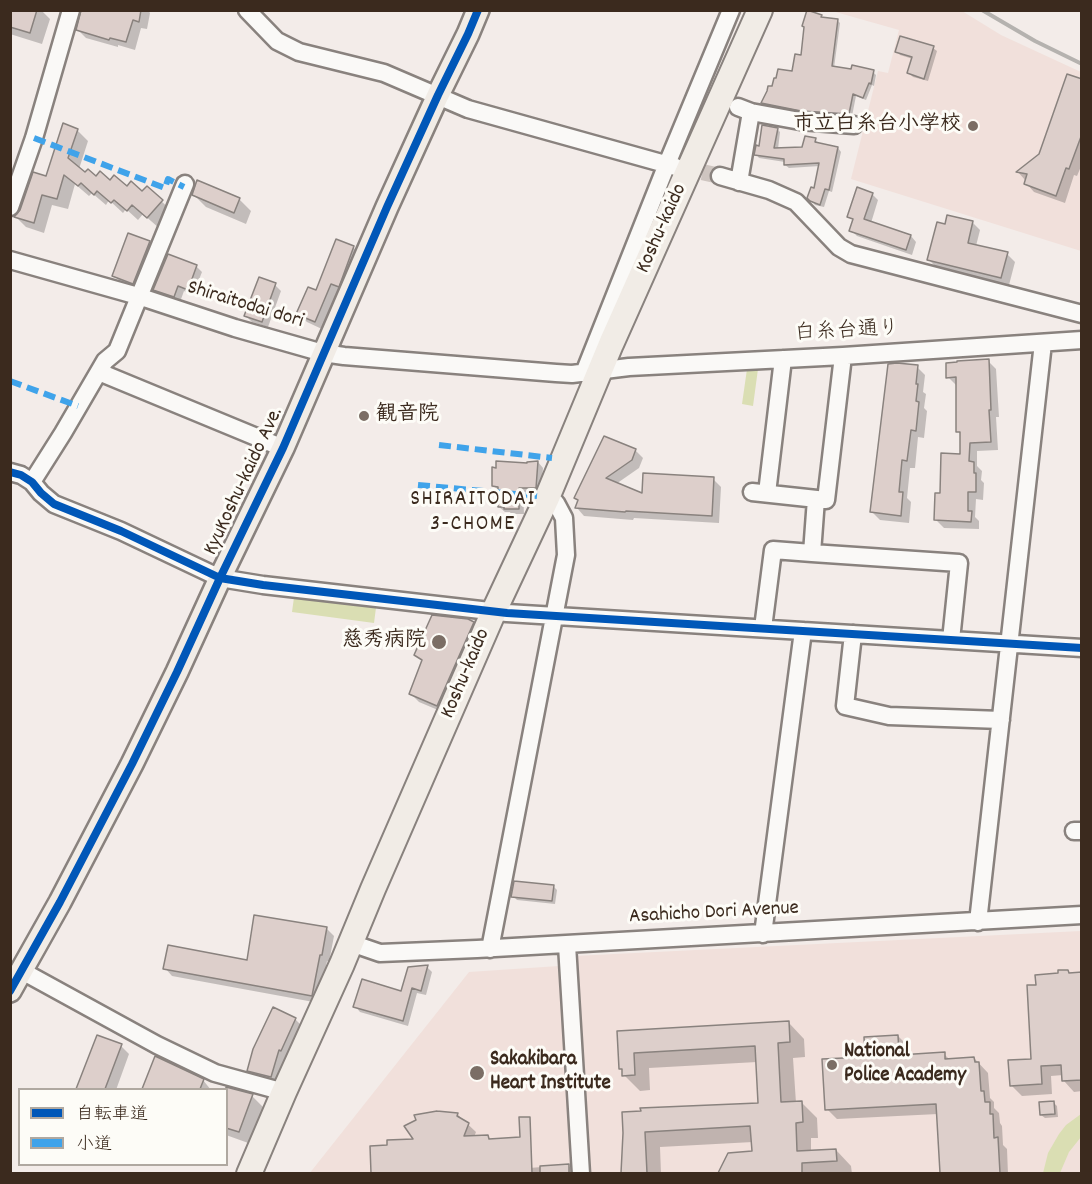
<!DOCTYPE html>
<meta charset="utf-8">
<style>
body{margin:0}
#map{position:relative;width:1092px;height:1184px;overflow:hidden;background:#f3ece9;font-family:Dekko,"Klee One",sans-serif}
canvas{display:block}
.frame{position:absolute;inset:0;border:12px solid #3b2a1e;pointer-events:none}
.legend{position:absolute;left:18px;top:1088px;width:210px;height:78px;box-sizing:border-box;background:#fdfcf7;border:2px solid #afa8a0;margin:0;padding:8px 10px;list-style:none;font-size:18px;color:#3b2a1e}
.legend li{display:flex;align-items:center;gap:12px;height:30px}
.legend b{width:30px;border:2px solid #afa8a0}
</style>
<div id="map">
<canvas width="1092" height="1184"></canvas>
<div class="frame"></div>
<ul class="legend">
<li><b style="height:8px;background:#0057b8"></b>自転車道</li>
<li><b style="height:8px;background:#3fa3ea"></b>小道</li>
</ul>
</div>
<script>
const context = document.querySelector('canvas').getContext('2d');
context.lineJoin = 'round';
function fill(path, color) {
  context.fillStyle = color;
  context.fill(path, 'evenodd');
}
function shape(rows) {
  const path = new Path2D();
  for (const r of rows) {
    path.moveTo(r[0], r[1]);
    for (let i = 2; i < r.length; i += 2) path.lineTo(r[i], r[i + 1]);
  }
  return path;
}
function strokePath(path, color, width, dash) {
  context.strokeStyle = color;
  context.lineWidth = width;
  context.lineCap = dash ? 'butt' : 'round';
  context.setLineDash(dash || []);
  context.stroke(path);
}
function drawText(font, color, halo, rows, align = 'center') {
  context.font = font + ' Dekko,"Klee One",sans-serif';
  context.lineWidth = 6;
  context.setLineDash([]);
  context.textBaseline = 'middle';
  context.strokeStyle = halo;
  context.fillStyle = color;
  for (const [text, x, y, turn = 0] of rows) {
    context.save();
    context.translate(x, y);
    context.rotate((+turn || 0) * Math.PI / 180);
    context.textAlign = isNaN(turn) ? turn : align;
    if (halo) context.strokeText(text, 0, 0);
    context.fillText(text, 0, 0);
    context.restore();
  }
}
fill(shape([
 [832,11,962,11,1001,35,1081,72,1081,251,851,179,878,71,888,73,899,30],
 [1081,931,1081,1173,590,1173,574,956],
 [559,966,571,1173,309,1174,469,972]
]), '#f1e0db');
fill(shape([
 [747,369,758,369,753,406,742,404],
 [295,590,377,600,374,623,292,612],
 [1081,1114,1081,1137,1069,1152,1060,1173,1043,1173,1048,1153,1059,1134,1066,1125]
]), '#dadeb3');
fill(shape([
 [10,10,41,10,50,19,42,44,10,34],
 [84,10,148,10,150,13,147,29,141,28,135,50,118,45,118,47,86,38,78,30],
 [821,16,824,18,837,20,840,23,834,68,873,72,876,75,874,86,872,85,866,100,856,96,852,116,805,113,765,106,762,103,773,88,793,73],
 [933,48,937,51,928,81,913,77,909,73,913,59,900,55,897,51],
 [1082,81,1082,164,1077,176,1074,175,1065,203,1034,192,1026,183,1025,180,1018,172,1040,155],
 [777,129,780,132,778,149,804,148,815,140,819,143,838,148,841,152,832,192,829,191,824,207,815,205,809,198,815,190,820,166,789,168,785,165,785,162,759,158,756,154,760,147],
 [77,130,88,141,79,169,97,178,143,193,147,188,173,212,159,228,143,214,138,220,126,209,123,213,109,200,106,205,92,193,89,196,75,184,68,209,52,205,44,233,26,227,16,217,47,178],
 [872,194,878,200,871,223,911,236,916,242,912,255,857,236,851,230,854,221,849,216],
 [194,195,239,199,251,211,246,224,206,207],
 [972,222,980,230,976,246,1007,254,1015,262,1009,285,937,268,929,260,946,226],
 [129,235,149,243,162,255,146,295,126,288,114,275],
 [336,241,353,247,362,256,324,330,307,322,298,314,317,292],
 [196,266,202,272,193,295,184,291,180,302,161,295,155,289],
 [275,285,281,291,268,327,252,322,246,316],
 [988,361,996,369,999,417,996,417,998,450,977,451,977,466,982,471,981,480,984,483,983,500,976,499,975,517,979,521,979,529,944,528,936,520,941,495,962,456,961,435,958,431,956,385,948,377],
 [917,367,925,375,923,392,926,394,924,408,927,411,924,438,918,437,915,468,910,468,907,498,911,502,909,523,880,520,872,512],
 [604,438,635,450,643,458,639,468,616,484,643,495,713,479,721,487,719,523,634,518,633,520,584,516,577,508],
 [538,462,543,468,541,493,523,492,524,514,511,514,510,512,505,512,499,507,499,491,494,486,528,465],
 [473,623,481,632,445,713,419,702,411,694,423,662,416,655],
 [553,886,557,890,555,904,517,900,513,896],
 [326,928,334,936,329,962,327,961,319,1003,172,976,165,968,248,961],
 [427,967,432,972,426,995,417,993,408,1026,360,1012,355,1006,402,993],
 [1068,971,1071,975,1082,974,1082,1091,1074,1092,1064,1081,1063,1075,1051,1076,1052,1094,1022,1096,1011,1085,1033,1061,1037,986],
 [274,1009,295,1019,306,1030,282,1087,259,1081,248,1070],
 [789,1023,804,1039,805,1057,793,1058,796,1103,801,1102,817,1118,818,1138,811,1138,811,1152,836,1150,851,1166,852,1174,721,1174,723,1168,753,1153,753,1142,660,1147,661,1174,623,1174,624,1133,760,1104,757,1062,649,1068,650,1090,640,1091,624,1075,624,1071,621,1069,619,1032],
 [898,1036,908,1046,908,1056,944,1054,950,1060,974,1058,988,1073,990,1098,994,1102,994,1108,999,1113,1000,1123,1002,1126,1003,1145,1007,1149,1008,1174,941,1174,938,1114,837,1119,827,1109,867,1058],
 [97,1037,121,1046,129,1054,116,1090,77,1090],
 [155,1058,203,1080,211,1090,143,1090],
 [226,1088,252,1096,264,1108,251,1144,226,1135],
 [1054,1103,1057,1106,1058,1117,1045,1118,1041,1115],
 [457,1114,476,1132,474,1137,488,1137,492,1140,514,1147,515,1174,373,1174,371,1147,389,1146,416,1140],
 [568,1165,576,1174,529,1174,529,1168]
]), '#0003');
const building = shape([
 [10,10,37,10,30,33,10,27,10,10],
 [81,10,141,10,139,22,133,20,126,42,110,38,109,40,76,30,81,10],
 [807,10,822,15,821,17,838,19,832,66,851,69,852,65,874,70,871,84,869,83,863,98,853,94,849,114,801,111,761,103,767,91,768,86,772,86,774,78,776,78,778,69,792,71,795,54,801,55,804,27,802,26,807,10],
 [900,36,934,46,924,79,907,73,912,57,895,52,900,36],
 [1067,74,1082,79,1082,134,1069,169,1066,168,1056,196,1024,184,1027,174,1016,172,1039,154,1067,74],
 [63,123,78,129,68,158,85,172,88,169,96,176,100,171,110,180,114,175,127,186,131,181,142,191,147,186,163,200,147,218,132,205,127,211,114,200,111,203,97,191,94,195,81,183,78,186,64,175,57,199,42,195,34,223,14,217,20,210,33,172,46,176,63,123],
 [762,125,778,128,774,148,802,147,805,136,816,138,815,142,838,147,829,190,825,189,820,205,810,201,807,198,811,187,814,188,819,163,784,165,784,159,754,155,756,145,759,146,762,125],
 [197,180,240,198,234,213,192,195,197,180],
 [857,187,873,193,864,219,911,235,906,250,849,231,853,219,847,217,857,187],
 [947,215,973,221,968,243,1008,252,1001,278,927,260,937,222,945,224,947,215],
 [128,233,150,241,133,284,112,276,128,233],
 [336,239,354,246,339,287,331,284,315,322,296,314,308,287,316,290,336,239],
 [168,254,197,265,188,290,178,286,174,297,153,290,168,254],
 [259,277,276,283,262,322,244,316,259,277],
 [989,359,991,410,989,410,991,442,970,443,969,461,974,462,974,473,976,473,976,492,968,492,968,511,972,511,971,522,934,520,935,493,940,493,941,453,960,454,960,432,956,432,956,377,946,378,946,363,957,362,957,361,989,359],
 [897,363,918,365,916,384,918,384,916,401,919,402,916,431,911,430,907,461,902,460,899,492,903,492,901,516,870,512,888,364,897,363],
 [604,436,636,449,632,460,606,478,642,493,643,473,714,477,712,516,626,511,625,512,575,508,578,500,574,498,604,436],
 [496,461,527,463,527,462,538,461,536,488,519,488,519,509,504,509,504,507,498,507,498,487,492,486,492,467,496,468,496,461],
 [432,615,468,619,474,622,437,706,409,694,422,660,414,655,432,615],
 [514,881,554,885,552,901,511,897,514,881],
 [254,915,327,927,322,955,320,955,312,996,163,969,168,945,247,960,254,915],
 [428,965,421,991,412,988,403,1021,353,1007,362,979,401,991,408,967,428,965],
 [1058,970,1068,970,1069,973,1082,972,1082,1080,1062,1081,1061,1065,1041,1066,1042,1084,1010,1086,1008,1060,1031,1059,1027,985,1036,985,1035,975,1058,973,1058,970],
 [273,1007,296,1018,281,1051,279,1050,271,1077,247,1071,253,1049,273,1007],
 [789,1021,790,1042,778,1043,781,1102,802,1101,803,1122,796,1123,797,1151,836,1149,837,1161,802,1163,802,1173,718,1173,728,1153,752,1151,750,1126,645,1132,647,1173,621,1173,623,1133,622,1112,641,1111,640,1108,758,1103,755,1046,634,1053,635,1075,622,1076,622,1069,619,1069,617,1031,789,1021],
 [97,1035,122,1044,105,1089,76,1089,97,1035],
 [898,1035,899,1055,945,1052,945,1059,974,1057,975,1062,979,1062,981,1091,984,1091,985,1102,990,1102,990,1114,993,1114,994,1138,998,1137,1000,1173,940,1173,936,1104,825,1110,822,1059,865,1057,864,1037,898,1035],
 [155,1056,204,1079,200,1089,142,1089,155,1056],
 [226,1087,253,1094,239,1132,226,1128,226,1087],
 [1054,1101,1055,1114,1040,1115,1039,1102,1054,1101],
 [437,1111,458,1113,457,1116,469,1123,464,1136,488,1135,489,1139,520,1137,519,1117,530,1117,532,1173,371,1173,370,1146,387,1145,387,1140,413,1139,404,1126,416,1120,414,1115,437,1111],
 [569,1164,569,1173,540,1173,540,1166,569,1164]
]);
fill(building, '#ddcfcb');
strokePath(building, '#89827e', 1.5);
strokePath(shape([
 [679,167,720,176]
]), '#cec5c0', 16, [16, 8]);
const minor = shape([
 [247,10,277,41,299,52,384,73,468,109,676,167],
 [738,107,751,112,739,182],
 [751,112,800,121,854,125],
 [720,176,769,190,796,202,839,247,851,254,1082,314],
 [10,207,34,138,71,10],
 [10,260,138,296,235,328,323,353,344,356,556,373,572,374,629,367,843,356,1082,340],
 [99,372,283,448],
 [584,373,667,164,731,10],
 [10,472,21,475,32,482,41,493,54,504,121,531,220,578,263,585,507,613,1082,648],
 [32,482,63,433,105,361,117,351,185,184],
 [752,492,826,500,843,356],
 [767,493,783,359],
 [812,553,816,499],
 [763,628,773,550,812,553,959,563,951,640],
 [853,634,845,706,889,716,1001,720],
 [1074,831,1082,831],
 [978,922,1043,343],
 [763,934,803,631],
 [351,943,380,953,477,949,1082,915],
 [567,945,581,1174],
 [490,949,566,555,564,518,556,503],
 [22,971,157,1045,215,1073,284,1092]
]);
const major = shape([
 [10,991,60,902,132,764,177,672,220,578,283,448,387,207,438,95,468,34,478,10]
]);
const highway = shape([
 [249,1174,284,1092,342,964,373,889,494,611,547,498,611,344,760,10]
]);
strokePath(minor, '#89827e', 21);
strokePath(major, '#89827e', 26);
strokePath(highway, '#89827e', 28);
strokePath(minor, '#faf9f7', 16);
strokePath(major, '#f1ece6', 21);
strokePath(highway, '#f1ece6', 24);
strokePath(shape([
 [982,10,1035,41,1082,64]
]), '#b5b2af', 4);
strokePath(shape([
 [34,138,165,188,168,179,184,187],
 [10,381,78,406],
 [439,445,552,458],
 [418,485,537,496]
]), '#3fa3ea', 6, [12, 6]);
strokePath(shape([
 [10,472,21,475,32,482,41,493,54,504,121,531,220,578,263,585,507,613,1082,648],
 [10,991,60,902,132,764,177,672,220,578,283,448,387,207,438,95,468,34,478,10]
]), '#0057b8', 8);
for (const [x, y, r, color] of [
 [973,126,6,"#7b6e65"],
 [364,416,6,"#7b6e65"],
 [439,642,8,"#7b6e65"],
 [832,1065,6,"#7b6e65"],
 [477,1073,8,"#7b6e65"]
]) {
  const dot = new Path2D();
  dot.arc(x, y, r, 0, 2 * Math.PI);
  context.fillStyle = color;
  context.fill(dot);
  strokePath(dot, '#fdfcf7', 2);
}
drawText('bold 21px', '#3b2a1e', '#fdfcf7', [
 ["市立白糸台小学校",961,126,"right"],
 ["観音院",376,416],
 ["慈秀病院",426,642,"right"],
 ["National",844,1053],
 ["Police Academy",844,1077],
 ["Sakakibara",490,1061],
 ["Heart Institute",490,1085]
], 'left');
drawText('21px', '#3b2a1e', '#fdfcf7', [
 ["Koshu-kaido",663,229,-66],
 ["Shiraitodai dori",245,306,17],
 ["白糸台通り",847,333,-3],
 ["KyuKoshu-kaido Ave.",245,482,-65],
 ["Koshu-kaido",467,674,-67],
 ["Asahicho Dori Avenue",714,914,-3]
]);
context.letterSpacing = '1.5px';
drawText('22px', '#3b2a1e', '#fdfcf7', [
 ["SHIRAITODAI",473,501],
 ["3-CHOME",473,526]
]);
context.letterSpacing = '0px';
</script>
